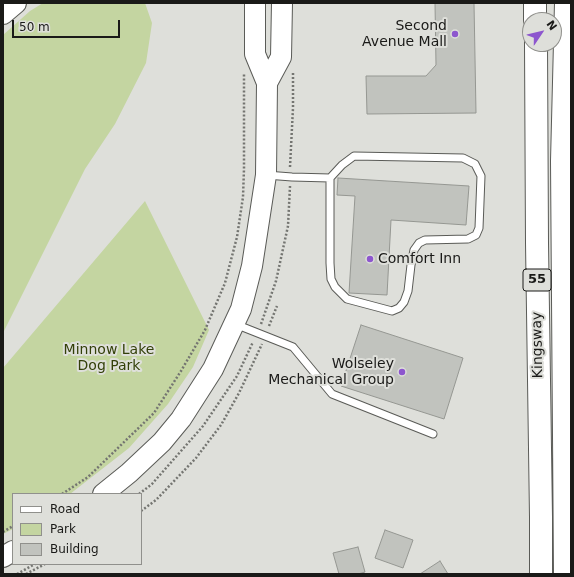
<!DOCTYPE html>
<style>
body{margin:0}
#map{position:relative;width:574px;height:577px;overflow:hidden;background:#dedfda;font-family:"DejaVu Sans",sans-serif}
canvas{display:block}
.frame{position:absolute;inset:0;border:4px solid #1a1a18;pointer-events:none}
.legend{position:absolute;left:12px;top:493px;width:130px;height:72px;box-sizing:border-box;background:#dedfda;border:1px solid #90908c;margin:0;padding:5px 7px;list-style:none;font-size:12px;color:#1a1a18}
.legend li{display:flex;align-items:center;gap:8px;height:20px}
.legend b{width:20px;border:1px solid #90908c}
.north{position:absolute;left:522px;top:12px;width:40px;height:40px;box-sizing:border-box;background:#dedfda;border:1px solid #90908c;border-radius:50%;rotate:55deg;font-size:11px;font-weight:700;line-height:16px;text-align:center;color:#1a1a18}
.north::after{content:'';display:block;margin:auto;width:14px;height:18px;background:#8d56ce;clip-path:polygon(50% 0,100% 100%,50% 72%,0 100%)}
.scale{position:absolute;left:12px;top:20px;width:108px;height:18px;box-sizing:border-box;border:2px solid #1a1a18;border-top:0;padding-left:5px;font-size:12px;line-height:14px;white-space:nowrap;color:#1a1a18;-webkit-text-stroke:3px #dedfda;paint-order:stroke}
</style>
<div id="map">
<canvas width="574" height="577"></canvas>
<div class="frame"></div>
<ul class="legend">
<li><b style="height:5px;background:#fff"></b>Road</li>
<li><b style="height:11px;background:#c4d5a1"></b>Park</li>
<li><b style="height:11px;background:#c1c3be"></b>Building</li>
</ul>
<div class="north">N</div>
<div class="scale">50 m</div>
</div>
<script>
const context = document.querySelector('canvas').getContext('2d');
context.lineJoin = 'round';
function fill(path, color) {
  context.fillStyle = color;
  context.fill(path, 'evenodd');
}
function shape(rows) {
  const path = new Path2D();
  for (const r of rows) {
    path.moveTo(r[0], r[1]);
    for (let i = 2; i < r.length; i += 2) path.lineTo(r[i], r[i + 1]);
  }
  return path;
}
function strokePath(path, color, width, dash) {
  context.strokeStyle = color;
  context.lineWidth = width;
  context.lineCap = dash ? 'butt' : 'round';
  context.setLineDash(dash || []);
  context.stroke(path);
}
function drawText(font, color, halo, rows, align = 'center') {
  context.font = font + ' "DejaVu Sans",sans-serif';
  context.lineWidth = 4;
  context.setLineDash([]);
  context.textBaseline = 'middle';
  context.strokeStyle = halo;
  context.fillStyle = color;
  for (const [text, x, y, turn = 0] of rows) {
    context.save();
    context.translate(x, y);
    context.rotate((+turn || 0) * Math.PI / 180);
    context.textAlign = isNaN(turn) ? turn : align;
    if (halo) context.strokeText(text, 0, 0);
    context.fillText(text, 0, 0);
    context.restore();
  }
}
fill(shape([
 [43,3,145,3,152,23,146,63,115,124,85,169,3,333,3,35,30,11],
 [145,201,209,330,193,367,168,404,129,448,70,494,13,494,13,529,3,534,3,368]
]), '#c4d5a1');
const building = shape([
 [435,3,474,3,476,113,367,114,366,76,426,76,436,65,435,3],
 [338,178,469,186,466,225,391,220,387,295,349,293,355,196,337,195,338,178],
 [361,325,463,358,444,419,341,386,361,325],
 [385,530,413,540,403,568,375,558,385,530],
 [358,547,365,572,358,574,339,574,333,553,358,547],
 [440,561,448,574,420,574,440,561]
]);
fill(building, '#c1c3be');
strokePath(building, '#959792', 1);
const lane = shape([
 [266,175,292,177,330,178,342,165,354,156,463,158,475,164,481,176,479,228,476,235,468,239,425,240,419,243,414,250,411,265,408,291,404,302,399,308,392,311,347,299,335,287,331,279,330,263,330,178],
 [235,324,293,347,332,394,433,434]
]);
const secondary = shape([
 [3,14,16,3],
 [267,83,281,57,282,3],
 [103,494,129,473,162,442,181,419,213,369,241,309,252,266,266,175,267,83,255,54,255,3],
 [3,557,13,551]
]);
const primary = shape([
 [535,3,535,20],
 [536,44,537,243,541,517,541,574],
 [565,574,562,161,566,3]
]);
strokePath(lane, '#5a5b57', 9);
strokePath(secondary, '#5a5b57', 22);
strokePath(primary, '#5a5b57', 24);
strokePath(shape([
 [290,167,293,108,293,72],
 [261,324,276,281,288,226,290,186],
 [269,326,277,306],
 [62,494,88,477,154,413,181,371,205,330,225,283,237,237,243,197,244,169,244,73],
 [139,494,152,484,203,426,237,376,253,342],
 [141,511,156,500,196,458,221,425,239,393,262,344],
 [3,532,13,526],
 [17,574,35,564],
 [26,574,45,564]
]), '#747571', 2.5, [2, 2]);
strokePath(lane, '#fff', 7);
strokePath(secondary, '#fff', 20);
strokePath(primary, '#fff', 22);
for (const [x, y, r, color] of [
 [455,34,4,"#8d56ce"],
 [370,259,4,"#8d56ce"],
 [402,372,4,"#8d56ce"]
]) {
  const dot = new Path2D();
  dot.arc(x, y, r, 0, 2 * Math.PI);
  context.fillStyle = color;
  context.fill(dot);
  strokePath(dot, '#dedfda', 1.5);
}
for (const [x, y, w] of [
 [537,280,28]
]) {
  const box = new Path2D();
  box.roundRect(x - w / 2, y - 11, w, 22, 3);
  context.fillStyle = '#dedfda';
  context.fill(box);
  strokePath(box, '#1a1a18', 1);
}
drawText('bold 13px', '#1a1a18', null, [
 ["55",537,280]
]);
drawText('14px', '#1a1a18', '#dedfda', [
 ["Second",447,26],
 ["Avenue Mall",447,42],
 ["Comfort Inn",378,259,"left"],
 ["Wolseley",394,364],
 ["Mechanical Group",394,380]
], 'right');
drawText('14px', '#1a1a18', '#dedfda', [
 ["Kingsway",538,345,-91]
]);
drawText('14px', '#334009', '#dedfda', [
 ["Minnow Lake",109,350],
 ["Dog Park",109,366]
]);
</script>
